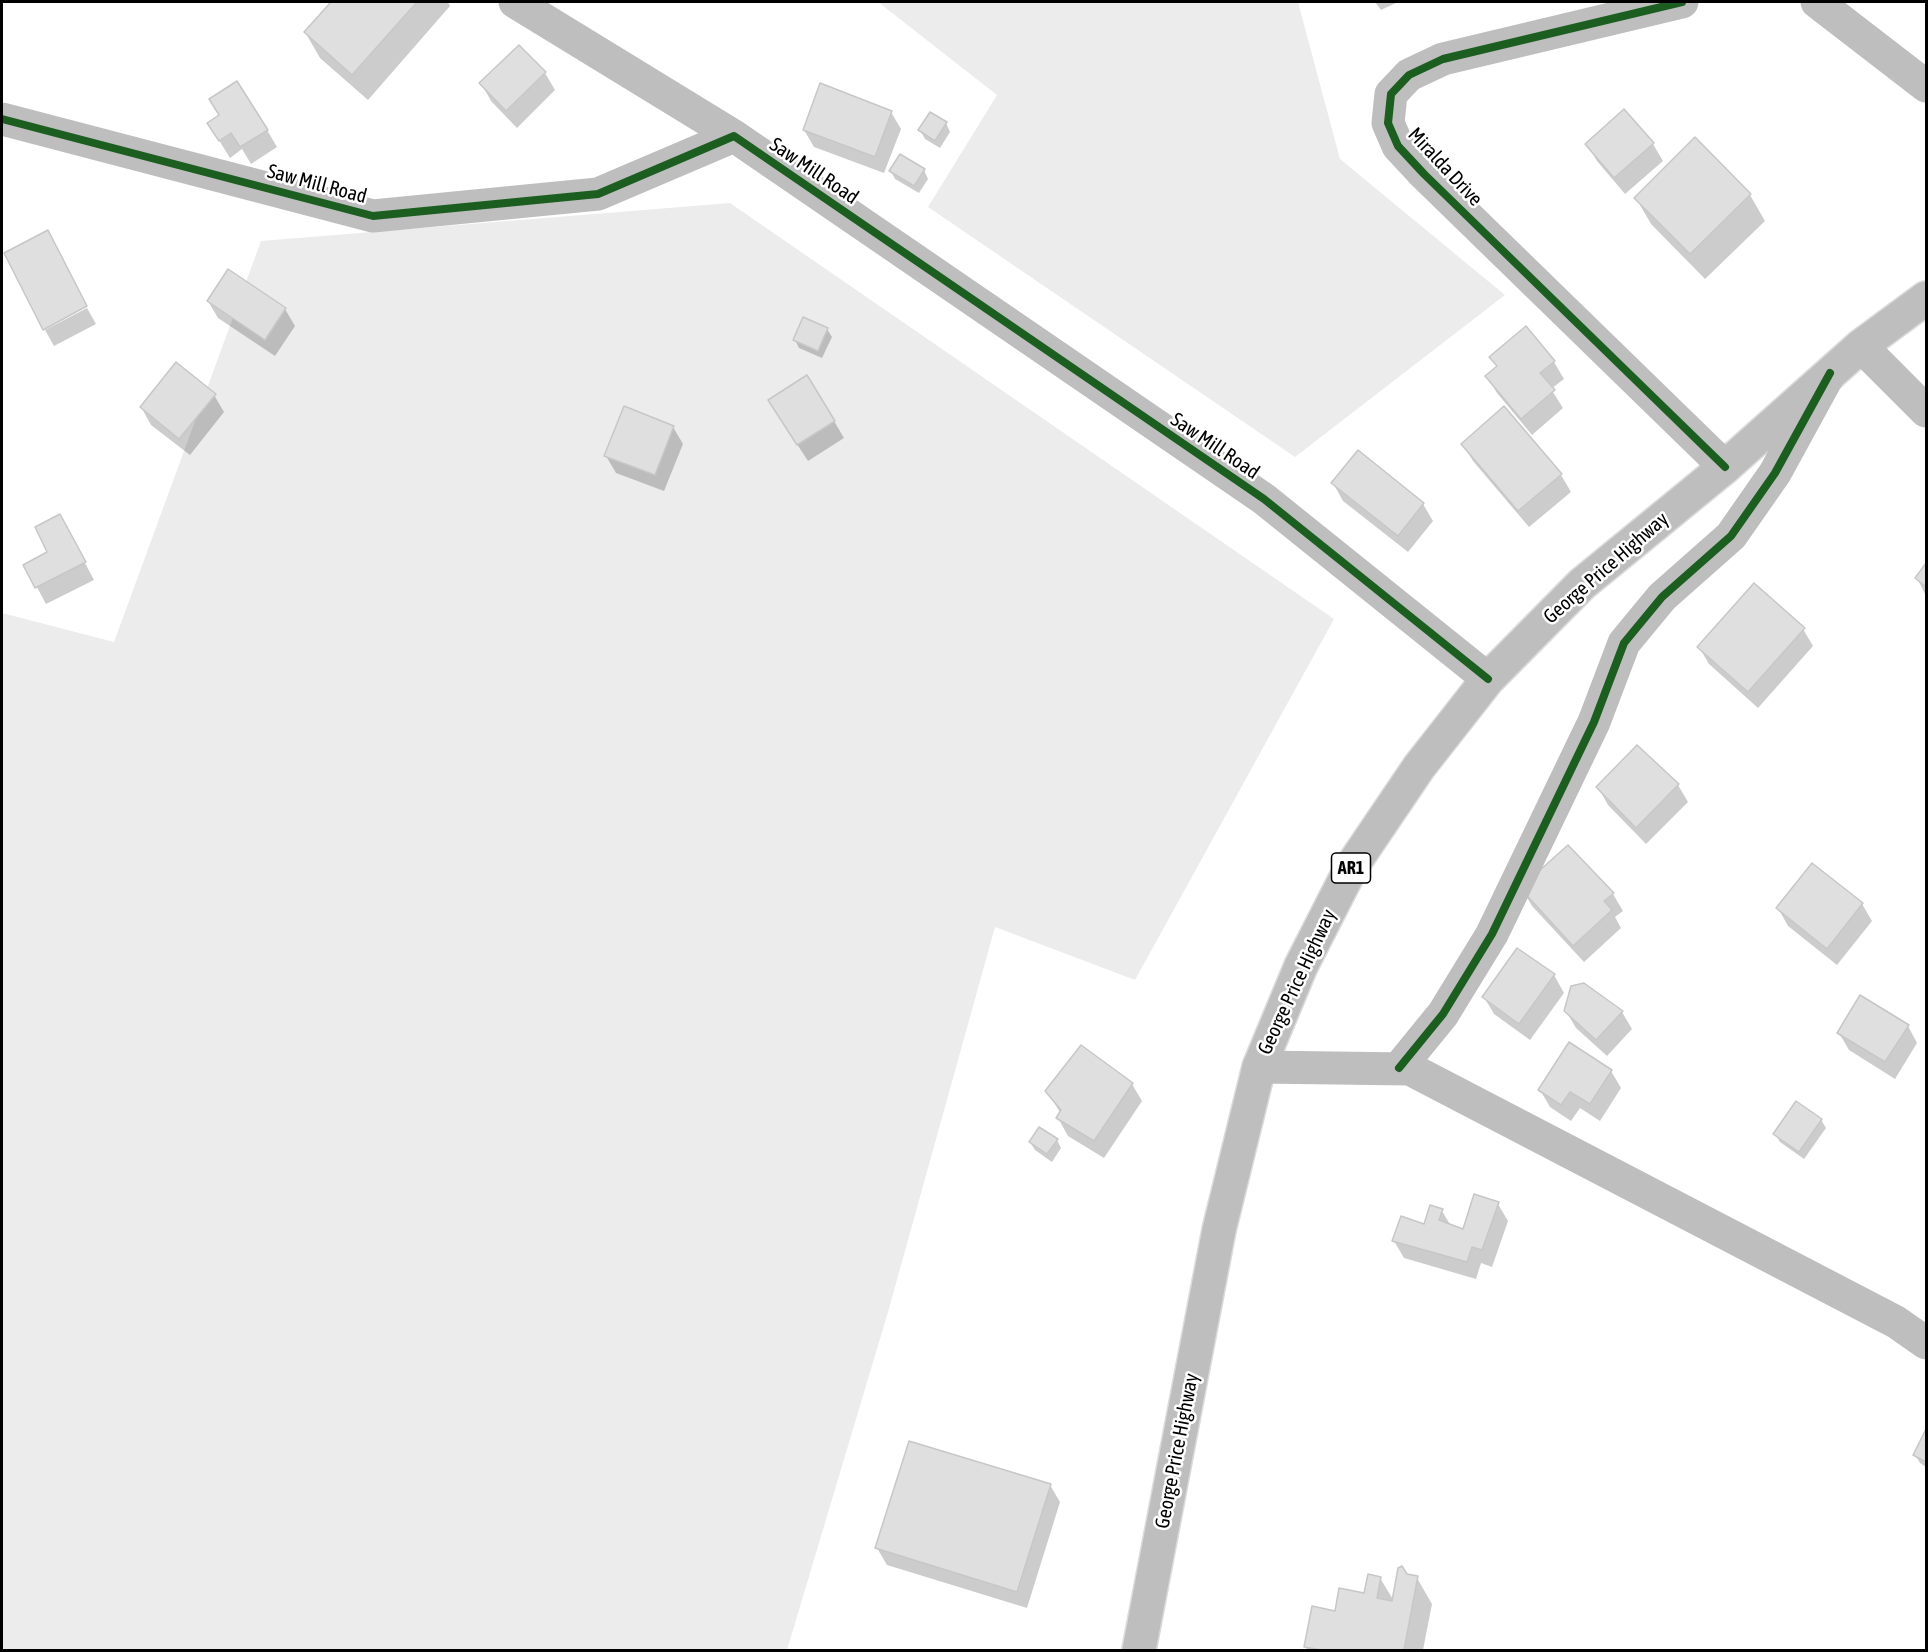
<!DOCTYPE html>
<style>
body{margin:0}
#map{position:relative;width:1928px;height:1652px;overflow:hidden;background:#fff;font-family:"Asap Condensed",sans-serif}
canvas{display:block}
.frame{position:absolute;inset:0;border:3px solid #000;pointer-events:none}
</style>
<div id="map">
<canvas width="1928" height="1652"></canvas>
<div class="frame"></div>
</div>
<script>
const context = document.querySelector('canvas').getContext('2d');
context.lineJoin = 'round';
function fill(path, color) {
  context.fillStyle = color;
  context.fill(path, 'evenodd');
}
function shape(rows) {
  const path = new Path2D();
  for (const r of rows) {
    path.moveTo(r[0], r[1]);
    for (let i = 2; i < r.length; i += 2) path.lineTo(r[i], r[i + 1]);
  }
  return path;
}
function strokePath(path, color, width, dash) {
  context.strokeStyle = color;
  context.lineWidth = width;
  context.lineCap = dash ? 'butt' : 'round';
  context.setLineDash(dash || []);
  context.stroke(path);
}
function drawText(font, color, halo, rows, align = 'center') {
  context.font = font + ' "Asap Condensed",sans-serif';
  context.lineWidth = 5;
  context.setLineDash([]);
  context.textBaseline = 'middle';
  context.strokeStyle = halo;
  context.fillStyle = color;
  for (const [text, x, y, turn = 0] of rows) {
    context.save();
    context.translate(x, y);
    context.rotate((+turn || 0) * Math.PI / 180);
    context.textAlign = isNaN(turn) ? turn : align;
    if (halo) context.strokeText(text, 0, 0);
    context.fillText(text, 0, 0);
    context.restore();
  }
}
fill(shape([
 [878,2,1298,2,1340,159,1505,295,1295,457,928,207,997,95],
 [730,203,1334,619,1135,980,995,927,888,1312,787,1650,2,1650,2,613,114,642,261,241]
]), '#ececec');
fill(shape([
 [333,2,448,2,450,6,368,100,320,58,305,32],
 [1375,2,1398,2,1381,10],
 [518,47,545,73,555,90,517,128,491,101,481,83],
 [1624,111,1653,144,1663,161,1625,194,1597,161,1587,144],
 [891,112,901,129,884,173,814,147,804,130],
 [946,123,950,132,940,148,925,139,920,130],
 [209,124,267,130,277,147,251,164,242,149,230,158],
 [1695,139,1750,195,1765,221,1705,279,1651,224,1636,198],
 [924,170,928,179,919,193,895,179,891,171],
 [208,301,285,309,295,326,275,356,218,318],
 [87,308,96,324,54,346,45,330],
 [827,329,832,337,822,358,799,348,795,340],
 [1491,357,1554,362,1564,379,1551,389,1563,408,1532,435,1497,393,1487,376,1497,367],
 [214,395,224,412,190,455,151,425,141,407],
 [780,418,834,421,844,438,808,461],
 [673,427,683,444,664,491,616,473,606,456],
 [1463,444,1561,475,1571,492,1529,527,1473,461],
 [1358,453,1423,504,1433,521,1408,552,1343,501,1333,483],
 [69,533,94,580,46,604,25,565,50,553],
 [1926,566,1926,596,1917,578],
 [1803,629,1813,646,1758,708,1709,664,1699,647],
 [1678,785,1688,802,1646,844,1608,805,1598,787],
 [1568,848,1613,894,1623,911,1615,917,1621,928,1584,962,1532,906,1522,889],
 [1862,904,1872,921,1837,965,1788,926,1778,908],
 [1554,975,1564,993,1530,1040,1494,1014,1484,997],
 [1566,1011,1622,1012,1632,1029,1607,1056,1576,1028],
 [1908,1026,1917,1043,1895,1079,1849,1050,1839,1033],
 [1611,1071,1621,1088,1600,1121,1580,1108,1571,1121,1550,1107,1540,1090],
 [1132,1084,1142,1101,1104,1158,1068,1136,1058,1118,1061,1114,1047,1091],
 [1797,1103,1821,1120,1826,1128,1804,1159,1780,1142,1775,1134],
 [1057,1140,1061,1148,1052,1162,1035,1150,1030,1142],
 [1498,1204,1508,1221,1492,1267,1481,1263,1476,1279,1404,1258,1394,1241,1425,1226,1442,1211,1451,1226,1463,1231],
 [1926,1432,1926,1467,1920,1463,1915,1455],
 [1050,1485,1060,1502,1027,1608,887,1565,877,1548],
 [1406,1576,1417,1578,1432,1604,1423,1650,1308,1650,1305,1647,1336,1612,1365,1595,1380,1578,1394,1601]
]), '#0003');
const building = shape([
 [331,2,417,2,352,75,304,32,331,2],
 [519,45,546,72,506,111,479,83,519,45],
 [237,81,268,130,240,147,231,133,219,141,207,123,219,115,209,99,237,81],
 [820,83,892,111,875,157,803,130,820,83],
 [1624,109,1654,143,1614,178,1585,144,1624,109],
 [930,112,947,122,935,141,918,130,930,112],
 [1695,137,1751,194,1690,254,1634,198,1695,137],
 [900,154,925,169,914,186,889,171,900,154],
 [48,230,87,306,43,330,4,253,48,230],
 [228,269,286,308,265,340,207,301,228,269],
 [803,317,828,328,818,351,793,340,803,317],
 [1526,326,1555,361,1540,373,1555,390,1521,419,1485,376,1497,366,1489,357,1526,326],
 [176,362,216,394,179,439,140,407,176,362],
 [807,375,835,421,797,445,768,400,807,375],
 [624,406,674,426,655,475,604,456,624,406],
 [1504,406,1562,474,1518,511,1461,444,1504,406],
 [1358,450,1424,503,1398,536,1331,483,1358,450],
 [60,514,86,562,35,588,23,565,47,552,35,527,60,514],
 [1926,563,1926,587,1915,578,1926,563],
 [1754,583,1805,628,1748,692,1697,647,1754,583],
 [1637,745,1679,784,1636,828,1596,787,1637,745],
 [1568,845,1614,893,1604,901,1612,910,1573,946,1520,888,1568,845],
 [1812,863,1863,903,1827,949,1776,908,1812,863],
 [1517,948,1555,974,1519,1024,1482,997,1517,948],
 [1584,983,1623,1011,1596,1040,1564,1011,1571,986,1584,983],
 [1860,995,1909,1025,1885,1062,1837,1033,1860,995],
 [1569,1042,1612,1070,1590,1104,1570,1092,1561,1105,1538,1090,1569,1042],
 [1081,1045,1133,1083,1094,1141,1056,1118,1061,1110,1045,1091,1081,1045],
 [1796,1101,1822,1119,1799,1152,1773,1134,1796,1101],
 [1039,1127,1058,1139,1047,1154,1029,1142,1039,1127],
 [1474,1194,1499,1202,1482,1250,1472,1247,1467,1262,1392,1241,1401,1216,1424,1224,1430,1205,1443,1209,1439,1220,1463,1229,1474,1194],
 [1926,1429,1926,1462,1913,1455,1926,1429],
 [909,1441,1051,1484,1017,1592,875,1548,909,1441],
 [1402,1566,1407,1574,1418,1576,1404,1650,1322,1650,1304,1647,1312,1606,1335,1611,1339,1588,1364,1593,1368,1574,1381,1577,1377,1598,1392,1601,1398,1568,1402,1566]
]);
fill(building, '#dfdfdf');
strokePath(building, '#c7c7c7', 1.5);
const trunk = shape([
 [1139,1650,1219,1230,1259,1067,1301,966,1352,866,1419,767,1488,679,1582,584,1725,467,1861,346,1926,298]
]);
strokePath(trunk, '#dbdbdb', 36);
strokePath(shape([
 [515,2,734,136],
 [1682,2,1443,59,1409,75,1391,94,1388,123,1398,146,1424,174,1725,467],
 [1817,2,1926,86],
 [2,119,373,216,598,194,734,136,1264,499,1488,679],
 [1861,346,1926,411],
 [1259,1067,1410,1069,1896,1322,1926,1343],
 [1399,1068,1443,1014,1492,934,1594,722,1624,643,1662,597,1731,536,1775,473,1827,378]
]), '#bebebe', 33);
strokePath(trunk, '#bebebe', 33);
strokePath(shape([
 [1682,2,1443,59,1409,75,1391,94,1388,123,1398,146,1424,174,1725,467],
 [2,119,373,216,598,194,734,136,1264,499,1488,679],
 [1399,1068,1443,1014,1492,934,1594,722,1624,643,1662,597,1731,536,1775,473,1830,373]
]), '#1b5e20', 8);
for (const [x, y, w] of [
 [1351,868,39]
]) {
  const box = new Path2D();
  box.roundRect(x - w / 2, y - 15, w, 30, 4.5);
  context.fillStyle = '#fff';
  context.fill(box);
  strokePath(box, '#000', 1.5);
}
drawText('bold 18px', '#000', null, [
 ["AR1",1351,868]
]);
drawText('20px', '#000', '#fff', [
 ["Miralda Drive",1445,167,47],
 ["Saw Mill Road",814,171,34],
 ["Saw Mill Road",317,184,15],
 ["Saw Mill Road",1215,446,34],
 ["George Price Highway",1606,568,-41],
 ["George Price Highway",1297,982,-65],
 ["George Price Highway",1177,1451,-79]
]);
</script>
